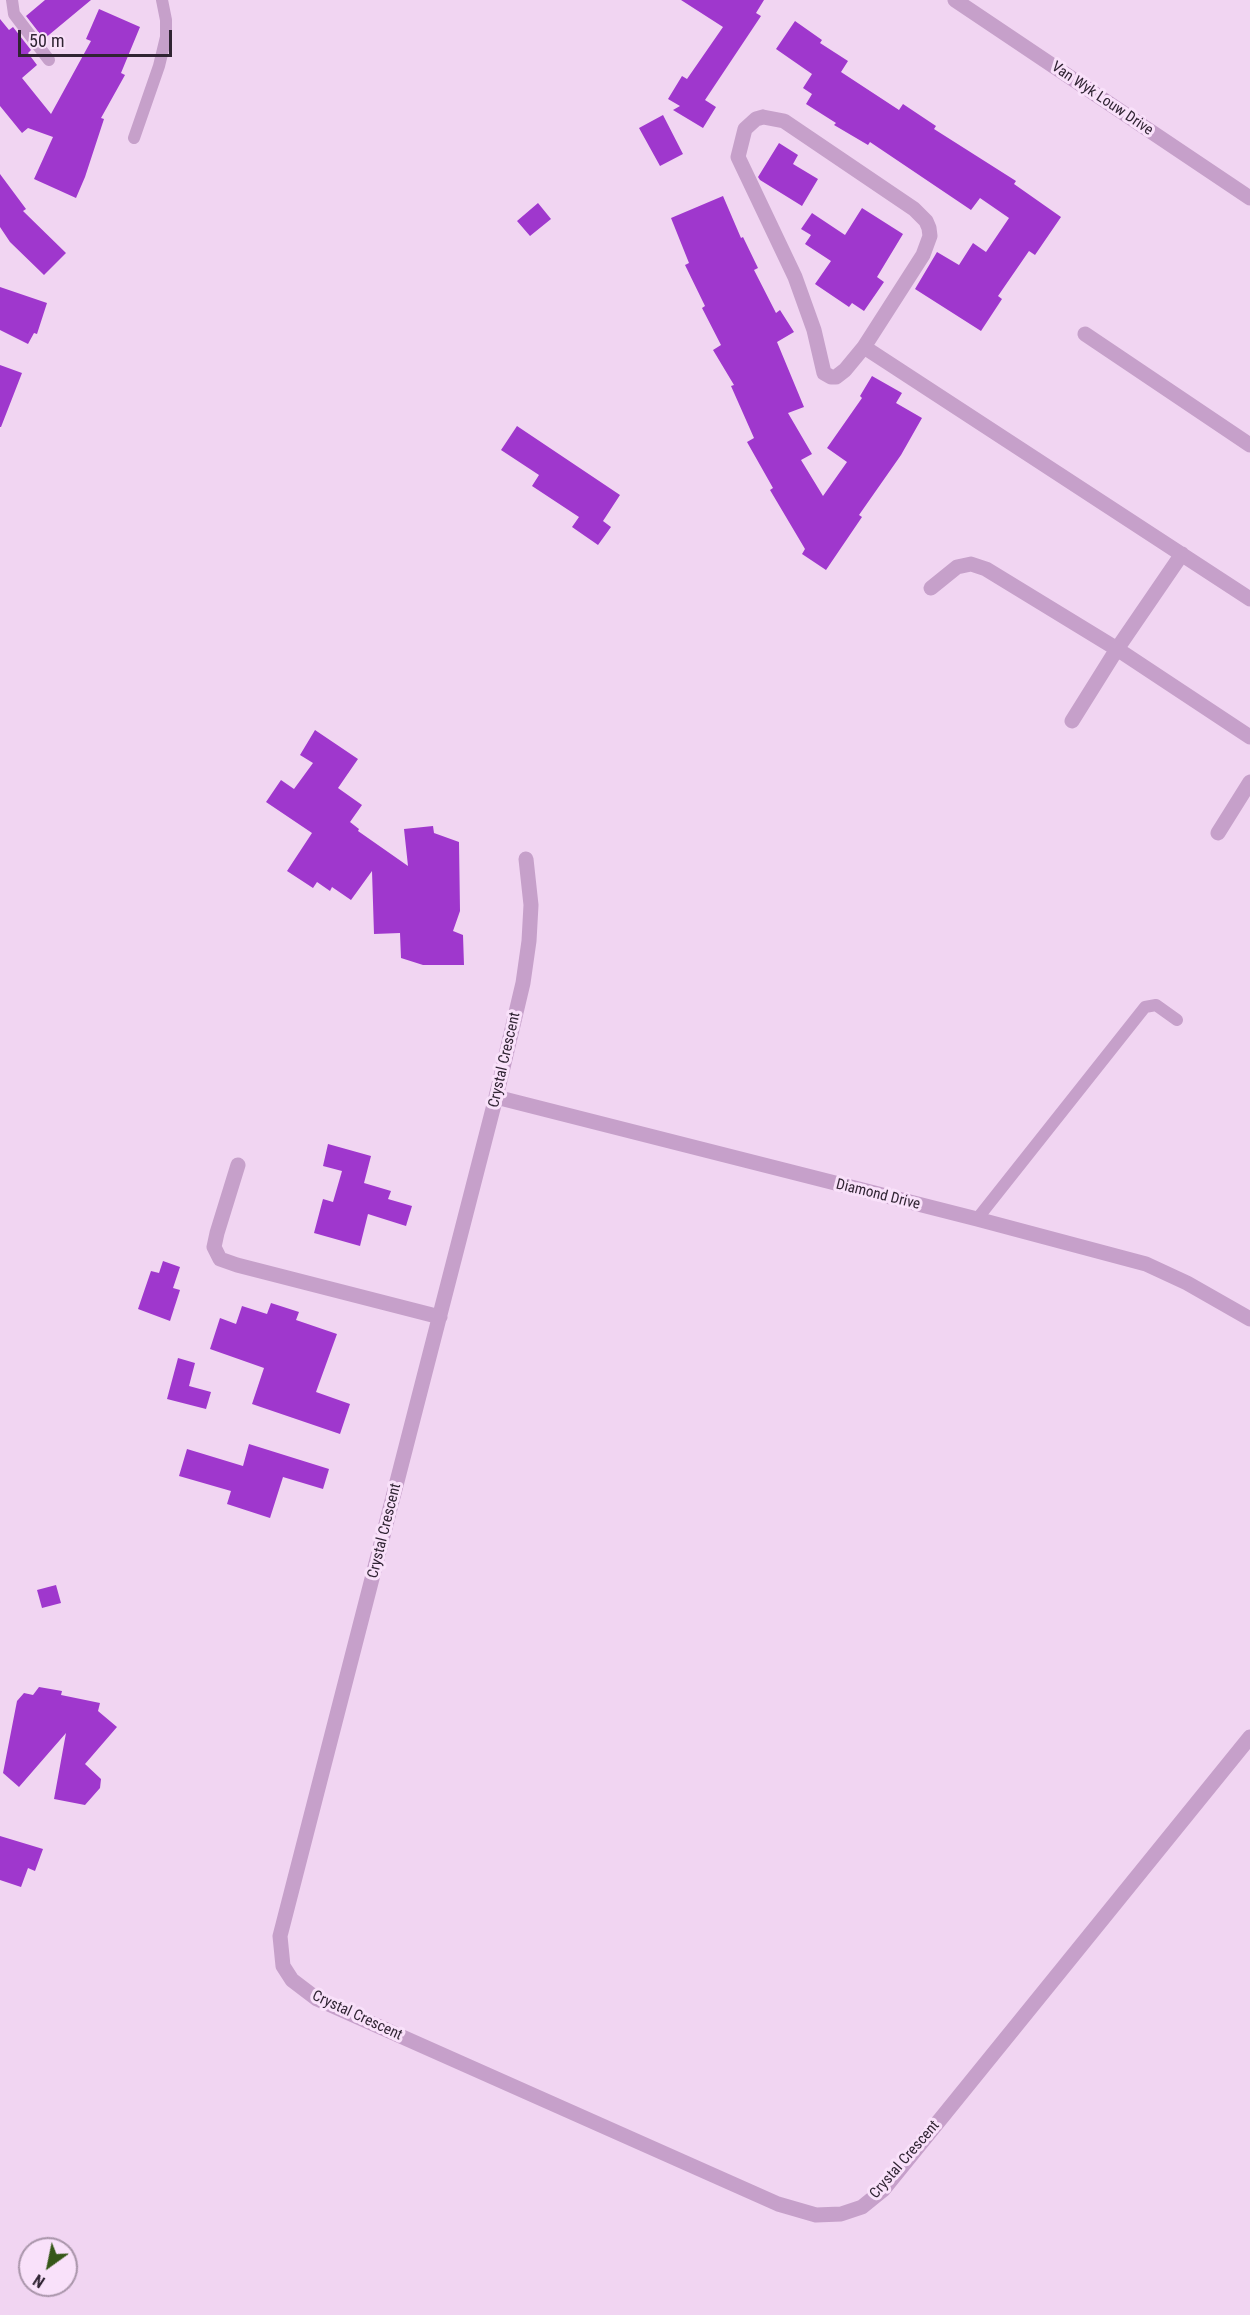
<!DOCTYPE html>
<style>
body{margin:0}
#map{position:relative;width:1250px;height:2315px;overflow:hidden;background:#f1d5f2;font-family:"Roboto Condensed",sans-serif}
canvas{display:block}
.north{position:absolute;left:18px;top:2237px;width:60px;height:60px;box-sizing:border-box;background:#f9e1fa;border:2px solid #a995aa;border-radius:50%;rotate:213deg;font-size:16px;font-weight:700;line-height:24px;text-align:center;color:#302433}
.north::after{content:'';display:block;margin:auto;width:21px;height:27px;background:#365718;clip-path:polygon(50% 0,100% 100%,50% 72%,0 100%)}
.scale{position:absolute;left:18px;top:30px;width:154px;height:27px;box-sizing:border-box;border:3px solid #302433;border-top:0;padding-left:8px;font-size:18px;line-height:21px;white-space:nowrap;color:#302433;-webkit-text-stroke:4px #f9e1fa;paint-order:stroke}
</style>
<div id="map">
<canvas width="1250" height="2315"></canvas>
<div class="north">N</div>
<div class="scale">50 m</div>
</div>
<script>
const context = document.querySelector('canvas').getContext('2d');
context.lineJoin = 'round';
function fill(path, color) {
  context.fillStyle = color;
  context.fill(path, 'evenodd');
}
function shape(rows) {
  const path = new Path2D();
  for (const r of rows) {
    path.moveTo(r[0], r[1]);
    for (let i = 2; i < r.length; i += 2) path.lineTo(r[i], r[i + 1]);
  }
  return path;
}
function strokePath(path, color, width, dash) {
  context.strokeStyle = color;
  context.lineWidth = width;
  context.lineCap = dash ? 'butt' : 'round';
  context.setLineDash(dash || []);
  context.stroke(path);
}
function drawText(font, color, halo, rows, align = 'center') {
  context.font = font + ' "Roboto Condensed",sans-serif';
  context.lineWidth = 6;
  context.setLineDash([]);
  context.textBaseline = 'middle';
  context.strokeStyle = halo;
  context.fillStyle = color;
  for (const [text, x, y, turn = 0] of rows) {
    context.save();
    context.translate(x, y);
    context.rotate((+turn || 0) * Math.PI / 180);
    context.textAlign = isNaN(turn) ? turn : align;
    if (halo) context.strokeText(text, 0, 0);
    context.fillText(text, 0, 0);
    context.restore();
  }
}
fill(shape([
 [45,0,91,0,44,39,26,16],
 [681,0,764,0,756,13,761,16,705,100,716,107,703,128,673,110,680,106,668,99,682,76,687,79,723,27],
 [99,9,140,27,121,73,125,75,101,118,104,119,85,177,76,198,34,179,53,137,28,128,22,133,0,106,0,19,9,30,13,27,31,50,28,53,37,65,22,78,51,114,91,41,86,39],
 [795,21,822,40,820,43,848,61,841,72,899,110,903,104,936,126,934,129,1016,181,1014,184,1061,217,1035,255,1029,251,998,296,1002,299,981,331,915,289,937,252,959,265,973,243,986,252,1009,218,980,198,971,210,870,142,868,145,834,125,836,123,806,104,812,94,803,88,812,74,776,49],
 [663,115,683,154,660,166,639,128],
 [779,143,798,155,793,164,818,179,802,206,760,180,758,177],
 [0,174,26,209,23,211,66,253,44,275,10,242,0,227],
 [723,196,741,238,743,237,758,268,754,270,776,313,780,310,794,332,777,342,804,407,788,413,812,454,801,460,823,496,847,462,827,448,862,398,860,396,872,376,902,393,896,403,922,418,901,455,859,515,862,517,826,570,802,554,805,549,770,490,773,488,747,442,754,438,731,386,734,385,713,350,721,345,702,308,705,306,685,265,689,263,671,218],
 [538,203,551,219,530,236,517,221],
 [862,208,903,234,877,277,884,282,864,311,852,303,849,307,815,284,831,261,805,244,811,235,801,229,812,213,845,235],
 [0,287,47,303,37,334,34,333,28,344,0,330],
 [0,365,22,373,1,427,0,427],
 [517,426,620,495,603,521,611,527,598,545,572,527,579,517,532,486,539,475,501,450],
 [315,730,358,759,338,788,362,805,350,822,359,829,358,831,408,866,404,829,433,826,434,833,459,842,460,911,453,931,463,935,464,965,423,965,401,958,400,933,374,934,372,871,351,900,332,887,330,891,317,882,313,888,287,871,312,833,266,802,281,780,294,789,313,763,300,755],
 [328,1144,371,1156,364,1183,391,1191,388,1199,412,1206,406,1226,368,1214,360,1246,314,1233,323,1199,333,1202,342,1171,323,1166],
 [163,1261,180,1267,173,1288,180,1290,170,1321,138,1309,151,1271,159,1273],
 [271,1303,299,1312,296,1320,337,1334,316,1392,350,1404,340,1434,252,1404,264,1368,210,1349,220,1318,236,1324,242,1306,267,1314],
 [178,1358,195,1363,189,1386,211,1392,206,1409,167,1399],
 [249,1444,329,1469,323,1489,283,1477,270,1518,227,1504,231,1491,179,1476,187,1449,243,1466],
 [56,1585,61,1603,42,1608,37,1590],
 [39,1687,62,1691,61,1695,100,1703,98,1711,117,1727,85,1764,101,1779,100,1788,85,1805,54,1799,66,1733,19,1787,3,1773,17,1701,24,1693,33,1695],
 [0,1836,43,1849,35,1871,28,1868,21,1887,0,1880]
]), '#9f37cd');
strokePath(shape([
 [12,0,14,14,49,60],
 [134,138,159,66,166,37,166,20,162,0],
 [977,1219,1145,1007,1156,1005,1177,1020]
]), '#c6a0ca', 12);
strokePath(shape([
 [763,117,784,121,914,209,926,221,929,228,930,236,923,255,864,347,845,370,836,377,831,377,824,373,814,330,795,277,738,157,745,129,756,119,763,117],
 [1085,334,1250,445],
 [864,347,1250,599],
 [931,588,957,567,971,564,986,569,1117,649,1250,737],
 [1072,721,1117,649,1182,554],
 [1218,833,1250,782],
 [526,859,531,905,529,941,523,983,496,1097,280,1936,283,1966,292,1980,317,1999,778,2204,816,2215,841,2214,862,2207,883,2190,1250,1737],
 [496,1097,977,1219,1146,1264,1187,1283,1250,1319],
 [238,1165,217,1233,214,1247,220,1259,237,1265,440,1317]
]), '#c6a0ca', 15);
strokePath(shape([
 [955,0,1250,198]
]), '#c6a0ca', 15);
drawText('15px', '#302433', '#f9e1fa', [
 ["Van Wyk Louw Drive",1102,99,34],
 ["Crystal Crescent",505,1060,-77],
 ["Diamond Drive",878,1195,14],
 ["Crystal Crescent",385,1531,-76],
 ["Crystal Crescent",357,2016,25],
 ["Crystal Crescent",905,2160,-49]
]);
</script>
